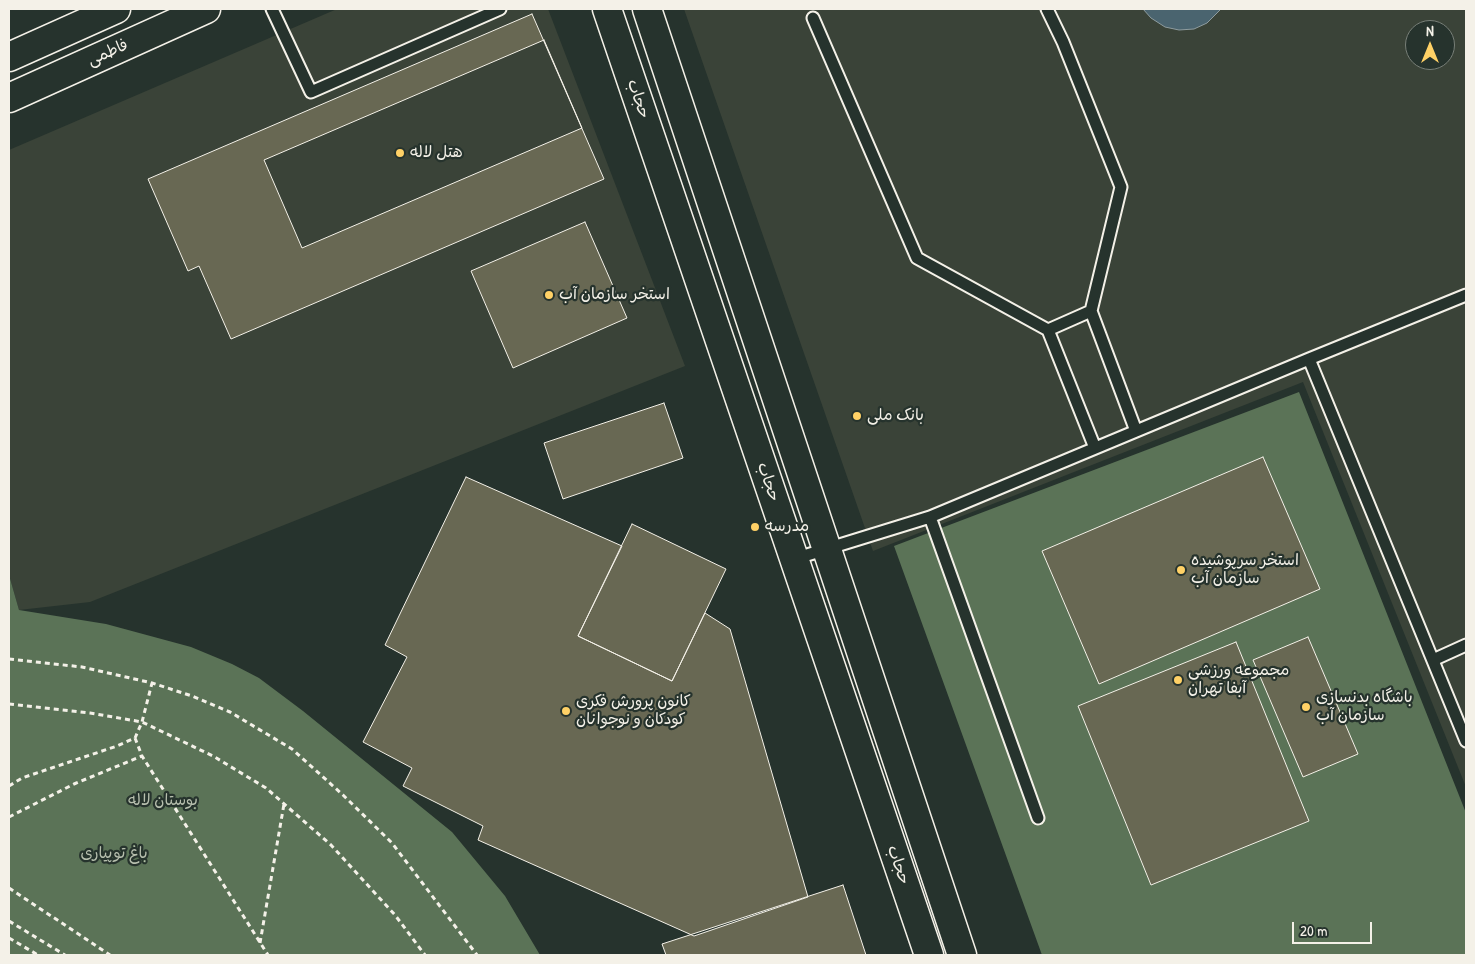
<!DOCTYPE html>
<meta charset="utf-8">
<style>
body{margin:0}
#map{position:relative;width:1475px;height:964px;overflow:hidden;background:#26332d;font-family:"Patrick Hand",sans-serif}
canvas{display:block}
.frame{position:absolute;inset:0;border:10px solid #f4f1e8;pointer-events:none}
.north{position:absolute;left:1405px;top:20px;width:50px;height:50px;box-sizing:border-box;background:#26332d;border:1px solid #787f78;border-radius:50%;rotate:0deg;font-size:14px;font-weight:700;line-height:20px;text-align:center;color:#f4f1e8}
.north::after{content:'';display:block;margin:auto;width:18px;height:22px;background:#ffd166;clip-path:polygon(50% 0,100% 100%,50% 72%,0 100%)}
.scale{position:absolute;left:1292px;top:922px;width:80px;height:22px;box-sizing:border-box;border:2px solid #f4f1e8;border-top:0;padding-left:6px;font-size:15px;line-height:18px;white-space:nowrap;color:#f4f1e8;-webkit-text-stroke:4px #26332d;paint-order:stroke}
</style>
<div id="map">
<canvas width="1475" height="964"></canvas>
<div class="frame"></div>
<div class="north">N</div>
<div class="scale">20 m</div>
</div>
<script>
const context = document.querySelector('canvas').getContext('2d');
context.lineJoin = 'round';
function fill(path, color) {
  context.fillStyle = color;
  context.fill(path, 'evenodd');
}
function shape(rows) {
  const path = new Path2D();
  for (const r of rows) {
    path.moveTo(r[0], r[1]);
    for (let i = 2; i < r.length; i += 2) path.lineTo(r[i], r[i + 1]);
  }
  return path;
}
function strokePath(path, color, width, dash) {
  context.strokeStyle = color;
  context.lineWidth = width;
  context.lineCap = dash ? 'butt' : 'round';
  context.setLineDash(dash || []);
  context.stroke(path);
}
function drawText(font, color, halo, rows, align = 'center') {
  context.font = font + ' "Patrick Hand","Playpen Sans Arabic",sans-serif';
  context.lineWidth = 4.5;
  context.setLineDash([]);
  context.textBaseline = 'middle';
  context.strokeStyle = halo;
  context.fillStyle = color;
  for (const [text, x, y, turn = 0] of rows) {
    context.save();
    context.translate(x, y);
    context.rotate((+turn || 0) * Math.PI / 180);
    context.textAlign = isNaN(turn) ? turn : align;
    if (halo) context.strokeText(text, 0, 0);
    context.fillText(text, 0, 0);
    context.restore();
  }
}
fill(shape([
 [337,9,548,9,685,366,90,602,19,610,9,575,9,150],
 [684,9,1466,9,1466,787,1303,382,873,551],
 [1415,30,1445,30,1445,60,1415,60]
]), '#3a4338');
fill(shape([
 [1299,392,1466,813,1466,955,1042,955,894,546],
 [9,575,19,610,106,624,191,647,232,664,259,678,303,711,452,832,505,896,540,955,9,955]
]), '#5b7357');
const water = shape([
 [1143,9,1221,9,1207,23,1194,29,1179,30,1165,27,1151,18,1143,9]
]);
fill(water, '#4a646f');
strokePath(water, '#8e9c9f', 1);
const building = shape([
 [532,14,604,179,231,339,199,266,188,271,148,179,532,14],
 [544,40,582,128,302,248,264,160,544,40],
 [585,222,627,318,513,368,471,271,585,222],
 [664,403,683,458,563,499,544,443,664,403],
 [1263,457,1320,589,1099,684,1042,551,1263,457],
 [466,477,622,546,578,636,672,681,705,613,730,629,808,897,694,936,478,840,483,826,403,786,412,768,363,742,407,657,385,645,466,477],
 [632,524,726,569,672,681,578,636,632,524],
 [1308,637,1358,754,1303,777,1253,660,1308,637],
 [1236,642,1309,821,1151,885,1078,706,1236,642],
 [843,885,866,955,666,955,662,944,843,885]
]);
fill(building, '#686853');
strokePath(building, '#f4f1e8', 1);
const service = shape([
 [272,9,311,92,500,9],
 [1047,9,1063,42,1121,187,1091,311,1136,431],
 [813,18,917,258,1048,330,1095,448],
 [1048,330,1091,311],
 [1309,359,1466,741],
 [930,517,1038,818],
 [794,559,930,517,1309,359,1466,295],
 [1433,660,1466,645]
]);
const secondary = shape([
 [607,9,929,955],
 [647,9,962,955]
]);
const primary = shape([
 [9,57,116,9],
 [9,98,206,9]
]);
strokePath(service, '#f4f1e8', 15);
strokePath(secondary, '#f4f1e8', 31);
strokePath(primary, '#f4f1e8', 31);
strokePath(shape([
 [9,659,82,667,152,683,192,696,230,712,292,749,343,795,392,843,477,955],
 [9,704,90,713,142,722,213,756,266,788,331,845,395,915,425,955],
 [135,738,142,756,268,955],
 [9,786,22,778,117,746,135,738,142,722,152,683],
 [9,817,74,784,142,756],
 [9,888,110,955],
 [9,921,65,955],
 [9,938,38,955],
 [260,943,284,804]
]), '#f4f1e8', 3, [5, 4]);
strokePath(service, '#26332d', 11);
strokePath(secondary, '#26332d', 28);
strokePath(primary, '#26332d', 28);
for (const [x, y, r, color] of [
 [400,153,5,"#ffd166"],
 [549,295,5,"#ffd166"],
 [857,416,5,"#ffd166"],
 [755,527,5,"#ffd166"],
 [1181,570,5,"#ffd166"],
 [1178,680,5,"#ffd166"],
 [1306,707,5,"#ffd166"],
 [566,711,5,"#ffd166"]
]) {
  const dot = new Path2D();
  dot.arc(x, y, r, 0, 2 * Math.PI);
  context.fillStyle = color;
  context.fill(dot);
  strokePath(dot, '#26332d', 2);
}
drawText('16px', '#f4f1e8', '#26332d', [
 ["فاطمی",108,53,-24],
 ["حجاب",638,99,71],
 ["حجاب",768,482,71],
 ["حجاب",898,865,71]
]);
drawText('16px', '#f4f1e8', '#26332d', [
 ["هتل لاله",410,153],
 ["استخر سازمان آب",559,295],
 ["بانک ملی",867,416],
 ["مدرسه",765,527],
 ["استخر سرپوشیده",1191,561],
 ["سازمان آب",1191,579],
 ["مجموعه ورزشی",1188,671],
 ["آبفا تهران",1188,689],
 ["باشگاه بدنسازی",1316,698],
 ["سازمان آب",1316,716],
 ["کانون پرورش فکری",576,702],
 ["کودکان و نوجوانان",576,720]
], 'left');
drawText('16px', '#b7bfae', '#26332d', [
 ["بوستان لاله",163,801],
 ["باغ توپیاری",114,854]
]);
</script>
